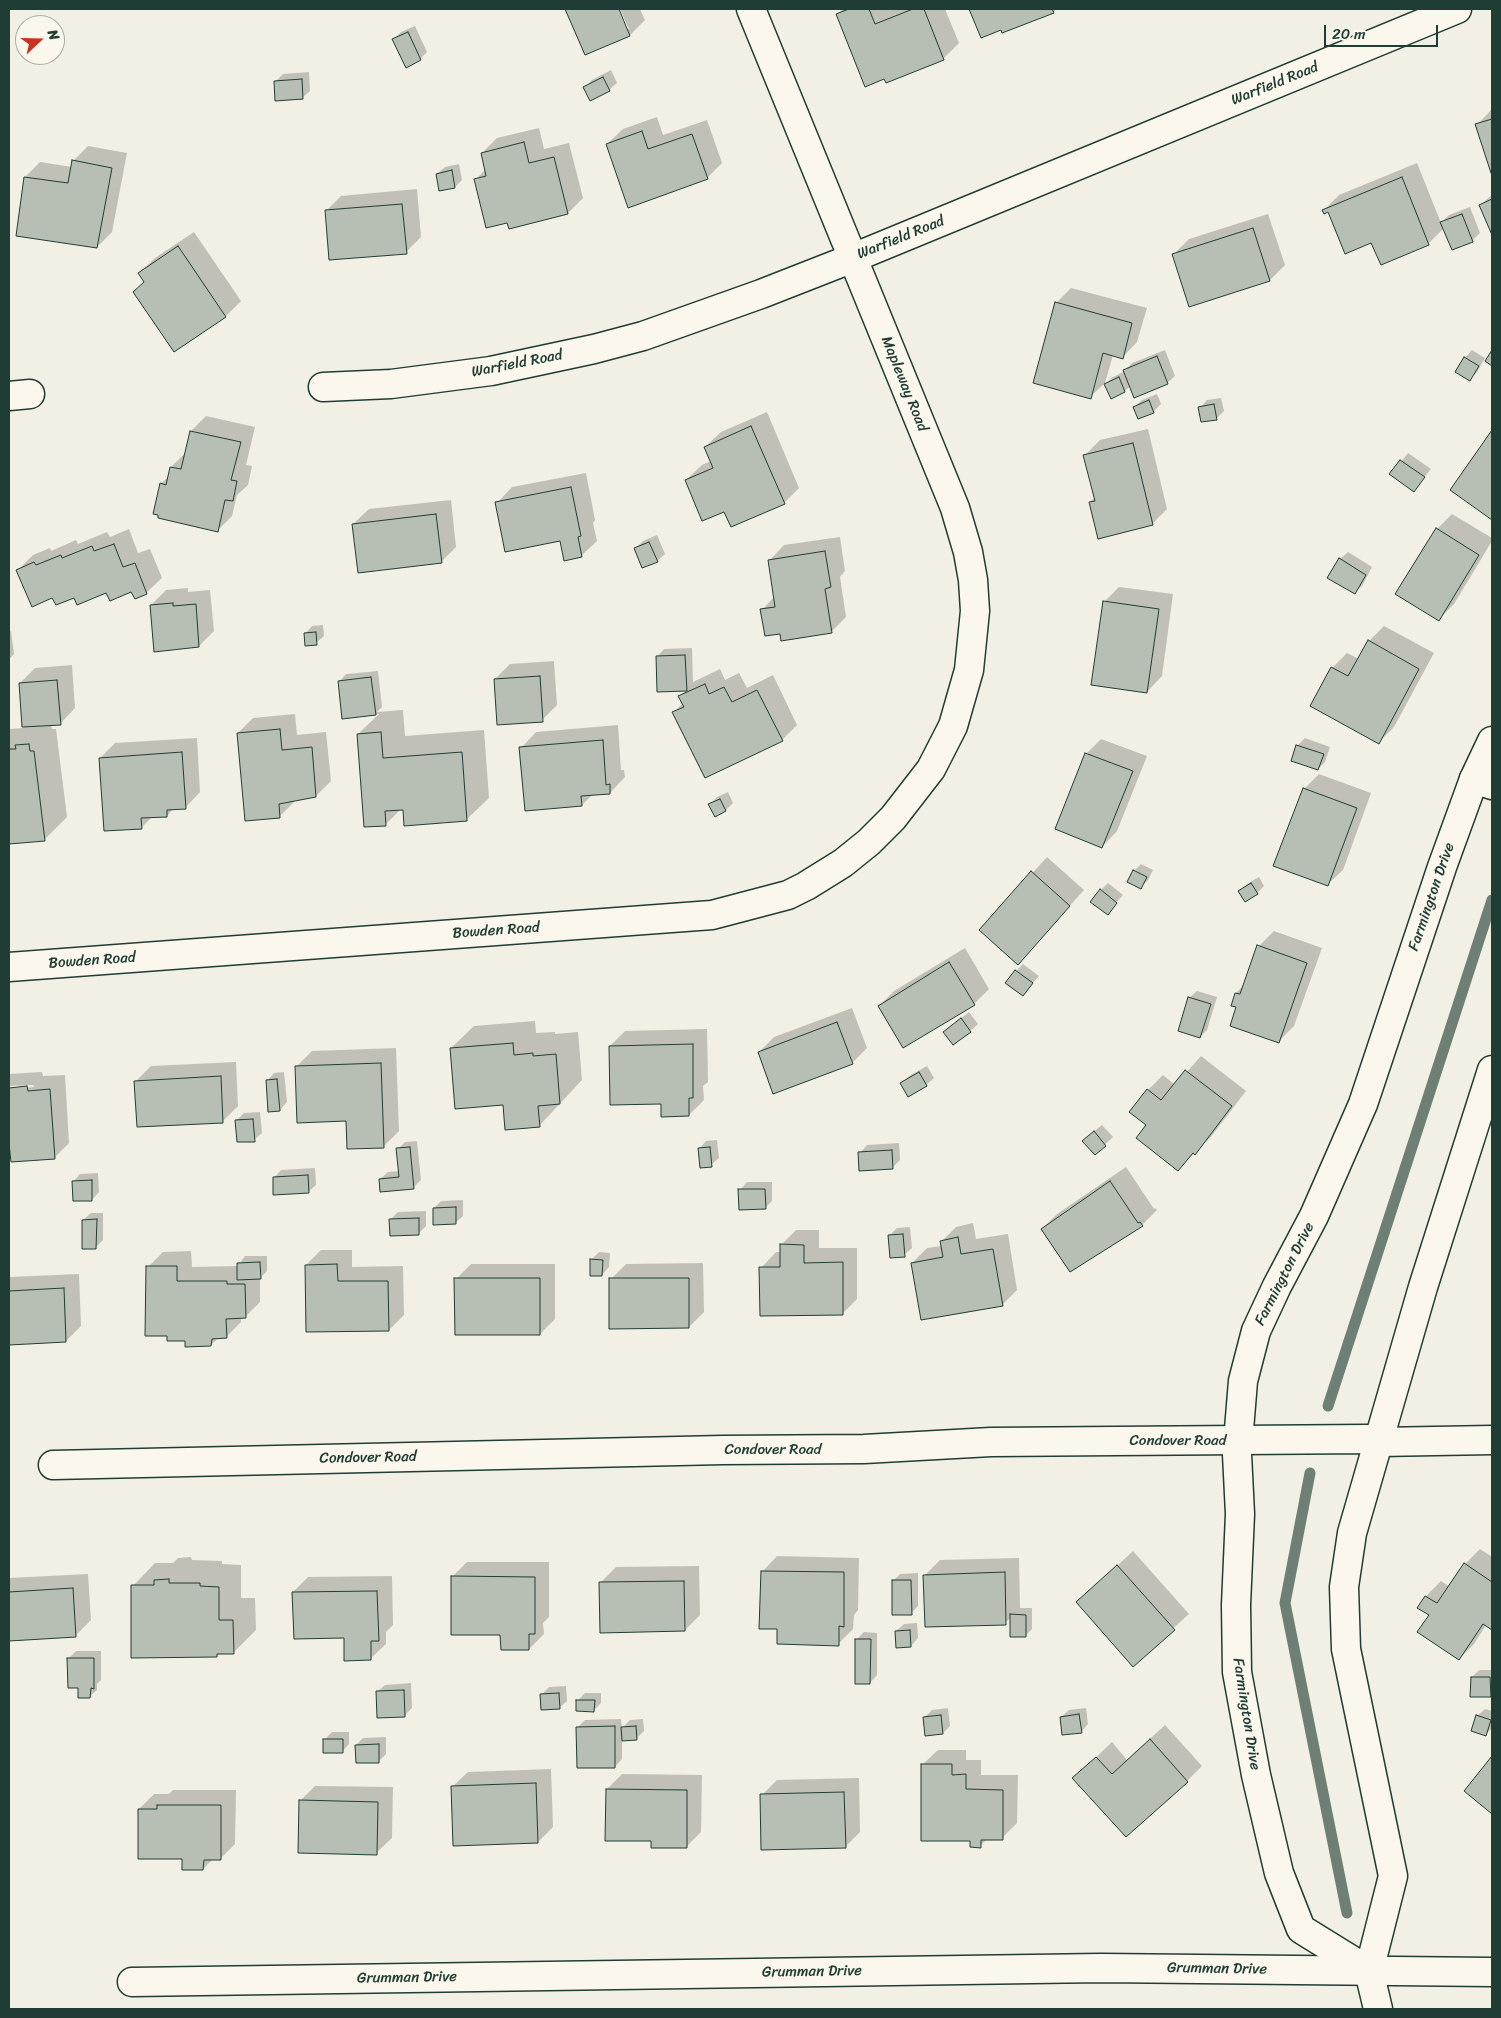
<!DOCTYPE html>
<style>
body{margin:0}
#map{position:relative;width:1501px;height:2018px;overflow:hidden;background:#f2f0e5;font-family:Sriracha,sans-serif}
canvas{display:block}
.frame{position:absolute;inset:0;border:10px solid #1f3d34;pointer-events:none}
.north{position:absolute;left:15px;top:15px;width:50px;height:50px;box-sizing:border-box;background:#fbf7ec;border:1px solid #a3ada2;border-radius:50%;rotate:69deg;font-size:14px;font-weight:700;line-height:20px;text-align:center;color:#1f3d34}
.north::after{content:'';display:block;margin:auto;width:18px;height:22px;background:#c8321e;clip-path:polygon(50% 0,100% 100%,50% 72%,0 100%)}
.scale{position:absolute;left:1324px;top:25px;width:114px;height:22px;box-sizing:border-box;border:2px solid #1f3d34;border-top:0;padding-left:6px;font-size:15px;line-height:18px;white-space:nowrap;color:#1f3d34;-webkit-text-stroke:4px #fbf7ec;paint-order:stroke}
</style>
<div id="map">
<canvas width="1501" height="2018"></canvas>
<div class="frame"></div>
<div class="north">N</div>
<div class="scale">20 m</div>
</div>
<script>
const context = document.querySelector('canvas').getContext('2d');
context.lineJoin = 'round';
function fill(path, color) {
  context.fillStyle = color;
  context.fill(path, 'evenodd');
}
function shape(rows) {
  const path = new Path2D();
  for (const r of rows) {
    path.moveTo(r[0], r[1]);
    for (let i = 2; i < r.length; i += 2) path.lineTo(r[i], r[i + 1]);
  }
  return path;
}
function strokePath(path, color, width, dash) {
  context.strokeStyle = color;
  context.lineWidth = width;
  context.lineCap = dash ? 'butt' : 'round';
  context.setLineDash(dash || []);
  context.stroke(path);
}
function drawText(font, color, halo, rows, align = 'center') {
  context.font = font + ' Sriracha,sans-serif';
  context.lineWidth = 5;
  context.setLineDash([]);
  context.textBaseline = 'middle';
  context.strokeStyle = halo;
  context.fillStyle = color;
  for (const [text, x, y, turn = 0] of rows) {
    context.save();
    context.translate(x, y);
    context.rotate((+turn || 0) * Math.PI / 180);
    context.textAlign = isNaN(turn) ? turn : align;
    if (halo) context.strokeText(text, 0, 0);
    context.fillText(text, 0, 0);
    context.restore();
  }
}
fill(shape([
 [566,9,618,9,626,29,629,29,620,9,640,9,645,20,630,35,585,53],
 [843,9,945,9,959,43,944,58,886,81,837,14],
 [971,9,1057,9,1053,12,981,36],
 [415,26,427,52,420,59,394,39,401,32],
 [611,70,617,83,609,90,585,87,592,80],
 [309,72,310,91,302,98,276,81,283,74],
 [1492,109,1492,172,1477,125],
 [657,117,663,135,707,120,722,163,707,178,607,144,623,129],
 [539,128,544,149,569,143,583,198,568,213,508,222,475,180,486,169,482,153,497,138],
 [88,146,127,153,112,232,97,247,25,177,40,162,72,167,73,161],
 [1417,163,1441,223,1449,215,1470,207,1480,233,1473,240,1452,248,1444,228,1429,243,1381,264,1372,242,1329,210,1324,210,1339,195],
 [459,164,462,180,455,187,437,174,445,167],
 [417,189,421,237,406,252,326,211,341,196],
 [1492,195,1492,232,1480,205],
 [1268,214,1285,265,1270,280,1174,254,1189,239],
 [194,232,241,301,226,316,145,281,139,273,155,258],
 [1071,288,1147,308,1137,342,1122,358,1113,355,1105,383,1090,397,1056,303],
 [1165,350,1175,376,1167,383,1131,385,1125,391,1105,384,1113,377,1125,371,1132,363],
 [1472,350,1485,358,1477,372,1469,380,1465,358],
 [1157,394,1161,404,1153,412,1134,407,1142,400],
 [1221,398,1224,411,1216,419,1200,408,1207,400],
 [767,412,799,488,784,503,725,511,686,480,702,465,711,461,705,447,721,432],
 [206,416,255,427,246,465,252,466,248,485,237,495,232,516,217,531,160,514,161,484,169,476,171,467,186,452,191,431],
 [1148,429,1167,509,1152,524,1090,502,1095,497,1085,455,1100,440],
 [1492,432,1492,518,1452,489],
 [1408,453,1431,469,1414,490,1391,474],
 [586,473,595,520,593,523,597,541,581,556,561,539,497,503,512,487],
 [451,500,456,547,441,562,353,524,369,509],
 [1452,514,1492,538,1492,541,1454,604,1439,619,1437,529],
 [129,529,138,553,150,549,162,578,146,593,132,590,53,597,18,570,33,555,50,548,51,551,76,540,78,544,107,532,110,537],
 [657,535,665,554,657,561,636,548,643,541],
 [840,537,845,571,840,577,846,617,831,632,781,632,762,610,775,596,769,561,784,545],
 [1348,552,1372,567,1362,586,1354,593,1340,559],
 [1119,587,1173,594,1162,676,1147,692,1104,602],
 [188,588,188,592,210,590,214,631,199,646,151,605,166,590],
 [323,625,324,636,316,643,305,634,312,626],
 [1384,626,1434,653,1394,727,1379,742,1332,668,1347,653,1359,659,1369,641],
 [11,631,14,654,9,659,9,632],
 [692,648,693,682,720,669,725,680,739,673,747,688,773,675,797,725,782,740,674,712,683,703,680,697,687,690,657,657,664,649],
 [554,661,557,705,542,720,495,679,510,664],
 [72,665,75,708,60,724,51,724,52,729,56,729,67,817,44,840,9,843,9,729,23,728,20,683,35,668],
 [378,671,382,707,377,712,403,710,405,736,484,730,489,798,466,820,404,808,402,808,386,824,358,734,379,714,343,717,339,682,346,674],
 [295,714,297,735,326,732,331,781,316,796,298,798,280,816,238,733,253,718],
 [618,725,621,770,624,770,625,777,610,793,593,794,582,805,521,748,536,732],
 [197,738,200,792,185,808,174,808,167,816,153,816,142,827,100,758,115,743],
 [1305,738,1330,747,1325,762,1318,769,1297,746],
 [1101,739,1147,756,1117,831,1102,847,1086,754],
 [1319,774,1371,793,1343,870,1327,885,1304,789],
 [728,792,733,803,726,810,715,815,710,805,717,797],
 [1047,857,1084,890,1018,963,981,930],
 [1141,864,1153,870,1148,880,1141,887,1134,871],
 [1259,877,1264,886,1257,893,1240,891,1247,884],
 [1108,883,1123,895,1107,913,1101,890],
 [1274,931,1322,948,1294,1026,1279,1041,1238,1007,1236,993,1245,984,1259,946],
 [965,948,989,989,974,1004,879,1006,894,991],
 [1023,964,1039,976,1023,994,1016,971],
 [1197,991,1217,997,1207,1030,1200,1037,1189,998],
 [852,1008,867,1048,852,1063,759,1052,774,1037],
 [969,1012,978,1024,970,1031,944,1032],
 [535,1021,536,1033,555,1032,555,1034,578,1032,582,1080,539,1126,504,1104,451,1048,474,1026],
 [707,1029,708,1082,703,1086,704,1100,689,1115,662,1102,610,1046,625,1031],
 [396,1048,399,1131,383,1147,347,1119,297,1066,312,1051],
 [1201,1056,1246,1091,1210,1138,1178,1169,1148,1125,1148,1090,1163,1075,1175,1085],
 [236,1062,238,1106,223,1121,136,1081,151,1066],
 [927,1066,934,1078,926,1085,902,1083,909,1076],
 [42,1072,43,1076,65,1075,69,1143,54,1158,9,1142,9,1089,34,1087,33,1085,9,1086,9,1074],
 [284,1072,287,1102,280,1110,267,1081,274,1073],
 [260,1112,262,1133,254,1140,236,1121,244,1113],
 [1102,1125,1113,1137,1095,1154,1091,1134],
 [717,1140,719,1158,711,1165,699,1149,706,1141],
 [417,1141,421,1180,413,1188,380,1179,388,1172,399,1171,398,1149,405,1142],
 [899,1143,900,1160,892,1168,860,1153,867,1145],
 [1126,1167,1154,1209,1155,1208,1157,1210,1142,1225,1042,1229,1057,1214],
 [315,1168,316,1185,308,1192,274,1178,281,1170],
 [98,1173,99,1192,92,1200,73,1182,80,1174],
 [747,1182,772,1182,772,1201,765,1208,740,1190],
 [463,1200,463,1216,455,1223,434,1208,441,1201],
 [426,1211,426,1226,419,1233,390,1220,398,1212],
 [91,1213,103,1213,103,1240,96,1247,83,1220],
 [973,1223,976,1239,1008,1234,1017,1290,1002,1305,912,1263,927,1248,942,1246,941,1242,956,1227],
 [910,1227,912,1248,904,1255,889,1236,897,1228],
 [796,1230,819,1230,819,1248,857,1248,857,1299,842,1314,761,1268,776,1252,781,1252,781,1245],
 [321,1250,352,1250,352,1267,403,1266,404,1315,389,1330,306,1265],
 [191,1251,192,1267,238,1266,245,1256,267,1256,267,1271,260,1278,260,1302,245,1317,241,1317,241,1322,226,1337,219,1337,211,1345,186,1340,148,1267,163,1252],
 [599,1252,610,1253,609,1267,602,1275,592,1259],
 [703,1263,704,1312,689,1327,611,1279,626,1264],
 [471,1264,555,1264,555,1319,540,1334,456,1279],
 [79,1274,81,1326,66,1341,9,1343,9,1277],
 [1480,1549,1492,1557,1492,1629,1486,1625,1474,1644,1459,1659,1431,1615,1419,1608,1426,1596,1441,1581,1450,1587,1465,1564],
 [1133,1551,1189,1614,1133,1665,1078,1602],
 [777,1556,859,1558,858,1610,854,1615,853,1629,838,1644,778,1628,762,1572],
 [191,1557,192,1560,222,1561,222,1564,241,1565,241,1598,255,1598,256,1630,233,1653,220,1653,216,1656,133,1586,155,1563,173,1563,178,1558],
 [1019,1558,1020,1608,1032,1608,1032,1629,1025,1636,1011,1617,1005,1623,925,1575,940,1560],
 [467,1562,549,1562,549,1617,543,1623,544,1634,529,1649,501,1634,452,1577],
 [699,1566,700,1615,685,1630,600,1583,616,1567],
 [918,1573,918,1606,911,1613,893,1581,900,1574],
 [88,1574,91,1620,76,1635,9,1640,9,1578],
 [392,1576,393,1625,386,1632,386,1644,370,1659,293,1592,308,1577],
 [917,1623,918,1638,911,1646,896,1631,904,1624],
 [864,1632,877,1633,877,1675,870,1683,856,1640],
 [76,1651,101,1651,101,1680,97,1684,97,1690,89,1697,79,1687,69,1658],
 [1479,1670,1492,1670,1492,1694,1490,1696,1472,1677],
 [411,1683,412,1708,404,1716,377,1692,385,1685],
 [566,1686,567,1701,559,1708,542,1694,549,1687],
 [585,1693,601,1693,601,1703,594,1710,578,1700],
 [948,1708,950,1726,943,1733,925,1717,932,1710],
 [1086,1708,1088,1724,1081,1732,1061,1717,1069,1710],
 [1485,1709,1492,1711,1492,1728,1486,1734,1477,1716],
 [621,1719,622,1728,630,1720,643,1719,644,1731,637,1738,622,1740,622,1759,615,1767,578,1727,585,1720],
 [1165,1725,1202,1766,1187,1781,1074,1778,1112,1742,1127,1760],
 [332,1732,349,1732,349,1744,342,1752,324,1740],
 [386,1737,386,1754,379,1761,356,1745,363,1738],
 [938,1750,966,1750,966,1760,981,1760,981,1775,1018,1775,1017,1823,1002,1838,988,1838,980,1846,922,1765],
 [1492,1758,1492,1812,1466,1791],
 [551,1769,553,1827,538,1842,452,1787,468,1772],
 [622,1774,702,1775,701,1832,686,1847,652,1840,607,1789],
 [859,1778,860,1832,845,1847,762,1795,777,1780],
 [315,1786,393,1787,392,1838,376,1853,300,1801],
 [173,1790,236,1790,235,1844,220,1859,213,1859,203,1869,184,1858,139,1809,154,1794,169,1794]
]), '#0003');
strokePath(shape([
 [1328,1406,1492,900],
 [1310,1473,1285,1603,1347,1913]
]), '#6e7f75', 11);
const building = shape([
 [565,9,619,9,630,36,585,55,565,9],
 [849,9,869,9,875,24,913,9,924,9,944,60,886,83,884,79,865,87,836,14,849,9],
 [969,9,1052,9,1054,13,1002,33,1001,30,981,38,969,9],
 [408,32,421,60,406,68,392,39,408,32],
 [603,77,610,91,590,101,583,87,603,77],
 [302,79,303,99,275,101,274,81,302,79],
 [1492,119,1492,176,1475,124,1492,119],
 [642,131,648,149,692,134,708,179,628,208,606,144,642,131],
 [524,142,529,163,554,157,568,214,509,229,507,223,486,228,474,179,486,176,481,153,524,142],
 [72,160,112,168,97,248,16,236,24,177,68,183,72,160],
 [452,170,455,188,439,191,436,174,452,170],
 [1402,177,1429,245,1381,265,1371,243,1345,254,1328,212,1324,214,1322,210,1402,177],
 [1492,199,1492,235,1479,205,1492,199],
 [402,204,407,254,329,260,325,210,402,204],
 [1462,214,1473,242,1452,250,1440,222,1462,214],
 [1253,228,1270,281,1189,307,1172,254,1253,228],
 [178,246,226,317,174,352,133,292,144,282,138,273,178,246],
 [1055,302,1132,323,1123,359,1103,353,1091,399,1033,383,1055,302],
 [1492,350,1492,366,1485,361,1492,350],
 [1157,356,1168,384,1134,398,1123,370,1157,356],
 [1464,357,1479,366,1470,381,1455,372,1464,357],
 [1119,377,1125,392,1111,399,1104,384,1119,377],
 [1149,400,1154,413,1138,419,1133,407,1149,400],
 [1214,404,1217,420,1201,422,1198,407,1214,404],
 [751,426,785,504,731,527,724,512,702,521,685,480,713,468,704,447,751,426],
 [1492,430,1492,520,1450,490,1492,430],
 [190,431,241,442,231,480,237,481,233,501,225,500,218,532,158,518,158,515,153,514,160,483,166,485,170,467,181,469,190,431],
 [1133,443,1153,525,1098,539,1089,502,1095,501,1083,455,1133,443],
 [1400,460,1425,477,1414,492,1389,474,1400,460],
 [571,487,581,536,578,537,582,557,564,561,560,541,505,552,495,502,571,487],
 [436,514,442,563,358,573,352,524,436,514],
 [1436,528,1479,555,1439,621,1395,594,1436,528],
 [649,542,658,562,642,568,634,548,649,542],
 [114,544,123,567,135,563,147,594,135,599,131,592,110,601,106,593,77,605,74,598,56,605,52,598,32,607,16,570,34,562,36,565,61,555,62,558,92,546,94,551,114,544],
 [825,551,831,587,825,589,832,633,781,641,780,634,765,636,760,609,775,607,768,560,825,551],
 [1339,558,1366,575,1355,594,1327,578,1339,558],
 [1103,601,1159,609,1147,693,1091,685,1103,601],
 [173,603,173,606,196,604,199,647,154,652,150,605,173,603],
 [316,632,317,645,305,646,304,633,316,632],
 [1368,640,1419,669,1379,744,1310,706,1331,667,1348,676,1368,640],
 [685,655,687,691,657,692,656,656,685,655],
 [540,676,543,722,497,725,494,679,540,676],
 [371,677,376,715,342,719,338,681,371,677],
 [57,680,61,725,22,727,19,683,57,680],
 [705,684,709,694,724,687,732,702,757,690,783,741,705,778,672,712,684,707,678,696,705,684],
 [280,729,282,750,312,747,316,797,279,804,280,818,245,821,237,733,280,729],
 [381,732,383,758,462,752,467,821,404,826,403,810,385,811,386,826,364,827,357,734,381,732],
 [603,740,606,785,610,784,610,794,581,796,582,806,525,811,519,747,603,740],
 [29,744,30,751,34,751,45,841,9,844,9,749,16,749,15,745,29,744],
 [1296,745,1324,754,1318,770,1291,761,1296,745],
 [182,752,186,809,167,810,167,817,141,818,142,829,104,831,99,758,182,752],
 [1085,753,1133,771,1102,848,1055,829,1085,753],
 [1303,788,1357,808,1328,886,1273,866,1303,788],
 [720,799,726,811,715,817,708,804,720,799],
 [1133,870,1147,877,1141,889,1127,882,1133,870],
 [1031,871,1070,906,1018,965,979,930,1031,871],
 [1251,883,1258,894,1245,902,1238,891,1251,883],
 [1100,889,1117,903,1108,915,1090,902,1100,889],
 [1257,945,1307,963,1279,1043,1230,1026,1236,1007,1231,1006,1235,993,1240,994,1257,945],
 [949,962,975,1005,903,1048,878,1006,949,962],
 [1015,970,1033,983,1023,996,1005,983,1015,970],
 [1188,997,1211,1004,1200,1038,1178,1031,1188,997],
 [961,1018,971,1032,953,1045,943,1032,961,1018],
 [837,1022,853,1064,773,1094,758,1052,837,1022],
 [513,1043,514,1055,533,1053,533,1056,556,1054,560,1104,538,1106,540,1127,505,1130,503,1105,455,1109,450,1048,513,1043],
 [693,1044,693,1098,689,1098,689,1116,661,1117,661,1104,610,1105,609,1046,693,1044],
 [381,1063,384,1148,347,1149,346,1121,297,1123,295,1066,381,1063],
 [1185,1070,1232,1106,1195,1155,1193,1153,1178,1171,1136,1138,1146,1125,1129,1112,1147,1089,1161,1100,1185,1070],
 [919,1072,927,1086,908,1097,900,1083,919,1072],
 [221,1076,223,1123,137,1127,134,1081,221,1076],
 [277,1079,280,1111,268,1112,266,1080,277,1079],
 [27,1086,28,1091,50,1089,55,1159,11,1162,9,1144,9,1088,27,1086],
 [253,1119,255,1142,237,1142,235,1120,253,1119],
 [1094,1131,1106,1146,1095,1155,1082,1141,1094,1131],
 [410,1147,414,1189,380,1192,379,1179,399,1177,396,1148,410,1147],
 [710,1147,712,1167,700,1168,698,1148,710,1147],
 [892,1150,893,1169,859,1171,858,1152,892,1150],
 [308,1175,309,1193,273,1195,273,1177,308,1175],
 [92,1180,92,1201,73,1201,72,1181,92,1180],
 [1110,1181,1138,1223,1140,1222,1143,1226,1070,1272,1041,1229,1110,1181],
 [738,1189,765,1189,766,1209,739,1210,738,1189],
 [456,1207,456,1224,433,1225,433,1208,456,1207],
 [419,1218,419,1235,390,1236,389,1219,419,1218],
 [97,1219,96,1249,82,1249,82,1220,97,1219],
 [903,1234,905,1257,890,1258,888,1235,903,1234],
 [958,1237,961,1254,993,1249,1003,1306,921,1320,911,1263,943,1257,940,1241,958,1237],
 [780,1244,804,1245,804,1263,843,1262,843,1315,760,1316,759,1267,780,1267,780,1244],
 [590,1259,603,1260,602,1276,590,1276,590,1259],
 [260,1262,261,1279,237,1280,237,1263,260,1262],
 [337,1264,338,1281,388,1281,389,1331,306,1332,305,1265,337,1264],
 [146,1266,177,1266,177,1281,227,1281,227,1284,245,1284,246,1318,226,1319,227,1338,212,1339,211,1346,185,1347,185,1341,167,1341,167,1336,145,1336,146,1266],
 [454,1278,540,1278,540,1335,455,1335,454,1278],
 [609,1278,689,1278,689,1328,609,1329,609,1278],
 [64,1288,66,1342,9,1345,9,1291,64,1288],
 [1464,1563,1492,1582,1492,1630,1483,1624,1459,1660,1417,1632,1429,1615,1417,1608,1425,1596,1437,1603,1464,1563],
 [1117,1565,1175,1630,1133,1667,1076,1602,1117,1565],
 [761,1571,844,1572,844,1627,839,1626,839,1646,777,1644,777,1629,759,1629,761,1571],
 [1005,1572,1006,1625,925,1627,923,1575,1005,1572],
 [451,1576,535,1577,535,1634,529,1634,529,1650,501,1650,500,1635,451,1635,451,1576],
 [169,1579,169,1583,200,1583,200,1586,219,1587,219,1620,233,1620,234,1654,217,1654,217,1657,131,1658,131,1585,154,1585,154,1580,169,1579],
 [892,1580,911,1580,912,1615,892,1615,892,1580],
 [684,1581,685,1631,600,1633,599,1582,684,1581],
 [73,1588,76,1637,9,1641,9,1592,73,1588],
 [377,1591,379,1641,371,1641,371,1660,344,1661,344,1638,294,1639,292,1592,377,1591],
 [1010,1614,1026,1615,1026,1637,1010,1637,1010,1614],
 [910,1630,911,1647,896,1648,895,1631,910,1630],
 [855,1639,871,1639,870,1684,855,1684,855,1639],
 [67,1658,94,1658,94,1689,91,1688,90,1698,78,1698,78,1688,68,1688,67,1658],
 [1471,1677,1490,1677,1491,1697,1470,1697,1471,1677],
 [404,1690,405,1717,377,1718,376,1691,404,1690],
 [559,1693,560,1709,541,1710,540,1694,559,1693],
 [576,1700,595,1700,594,1712,576,1711,576,1700],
 [1079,1714,1082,1733,1062,1735,1060,1717,1079,1714],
 [941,1715,943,1734,925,1736,923,1717,941,1715],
 [1476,1715,1491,1720,1486,1736,1471,1731,1476,1715],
 [615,1726,615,1768,577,1768,576,1727,615,1726],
 [636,1726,637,1740,622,1741,621,1727,636,1726],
 [323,1739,343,1739,343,1753,323,1753,323,1739],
 [1150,1739,1188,1782,1126,1837,1072,1778,1096,1757,1112,1774,1150,1739],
 [379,1744,379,1763,356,1763,355,1745,379,1744],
 [1492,1756,1492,1814,1464,1791,1492,1756],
 [921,1764,952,1764,952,1775,966,1774,966,1789,1003,1790,1003,1840,981,1840,981,1848,970,1847,970,1841,921,1841,921,1764],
 [536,1783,538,1843,453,1846,451,1786,536,1783],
 [606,1789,687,1790,687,1848,651,1848,651,1841,605,1841,606,1789],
 [844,1792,846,1848,761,1850,760,1794,844,1792],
 [299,1800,378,1802,377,1855,298,1853,299,1800],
 [157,1805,221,1805,221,1860,204,1860,203,1870,182,1870,182,1859,138,1859,138,1809,157,1809,157,1805]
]);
fill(building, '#b7beb3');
strokePath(building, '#1f3d34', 1);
const minor = shape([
 [323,387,391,384,491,371,594,349,643,336,761,294,853,258,1457,9],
 [9,396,30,394],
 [1474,779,1492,785],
 [9,967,712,915,788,895,806,886,843,863,869,842,893,818,931,769,953,726,969,670,975,611,973,580,968,552,955,508,751,9],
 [53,1465,723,1450,864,1449,991,1442,1367,1439,1378,1442,1492,1440],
 [132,1982,1101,1968,1492,1972]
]);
const tertiary = shape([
 [1369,1971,1301,1929,1279,1873,1256,1775,1237,1672,1236,1605,1240,1514,1237,1454,1243,1381,1256,1331,1277,1286,1314,1216,1363,1104,1442,867,1474,779,1492,741],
 [1378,2009,1369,1971,1393,1876,1346,1649,1344,1587,1352,1533,1423,1287,1492,1070]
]);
strokePath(minor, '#1f3d34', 31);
strokePath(tertiary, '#1f3d34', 31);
strokePath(minor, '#fbf7ec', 28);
strokePath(tertiary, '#fbf7ec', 28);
drawText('15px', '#1f3d34', '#fbf7ec', [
 ["Warfield Road",1275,84,-22],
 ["Warfield Road",901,238,-22],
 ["Warfield Road",517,364,-11],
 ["Mapleway Road",904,384,68],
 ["Farmington Drive",1432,897,-71],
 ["Bowden Road",496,931,-4],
 ["Bowden Road",92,961,-4],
 ["Farmington Drive",1285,1274,-63],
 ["Condover Road",1178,1441],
 ["Condover Road",773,1450],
 ["Condover Road",368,1458,-1],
 ["Farmington Drive",1246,1714,81],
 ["Grumman Drive",1217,1969,1],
 ["Grumman Drive",812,1972,-1],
 ["Grumman Drive",407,1978,-1]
]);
</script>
